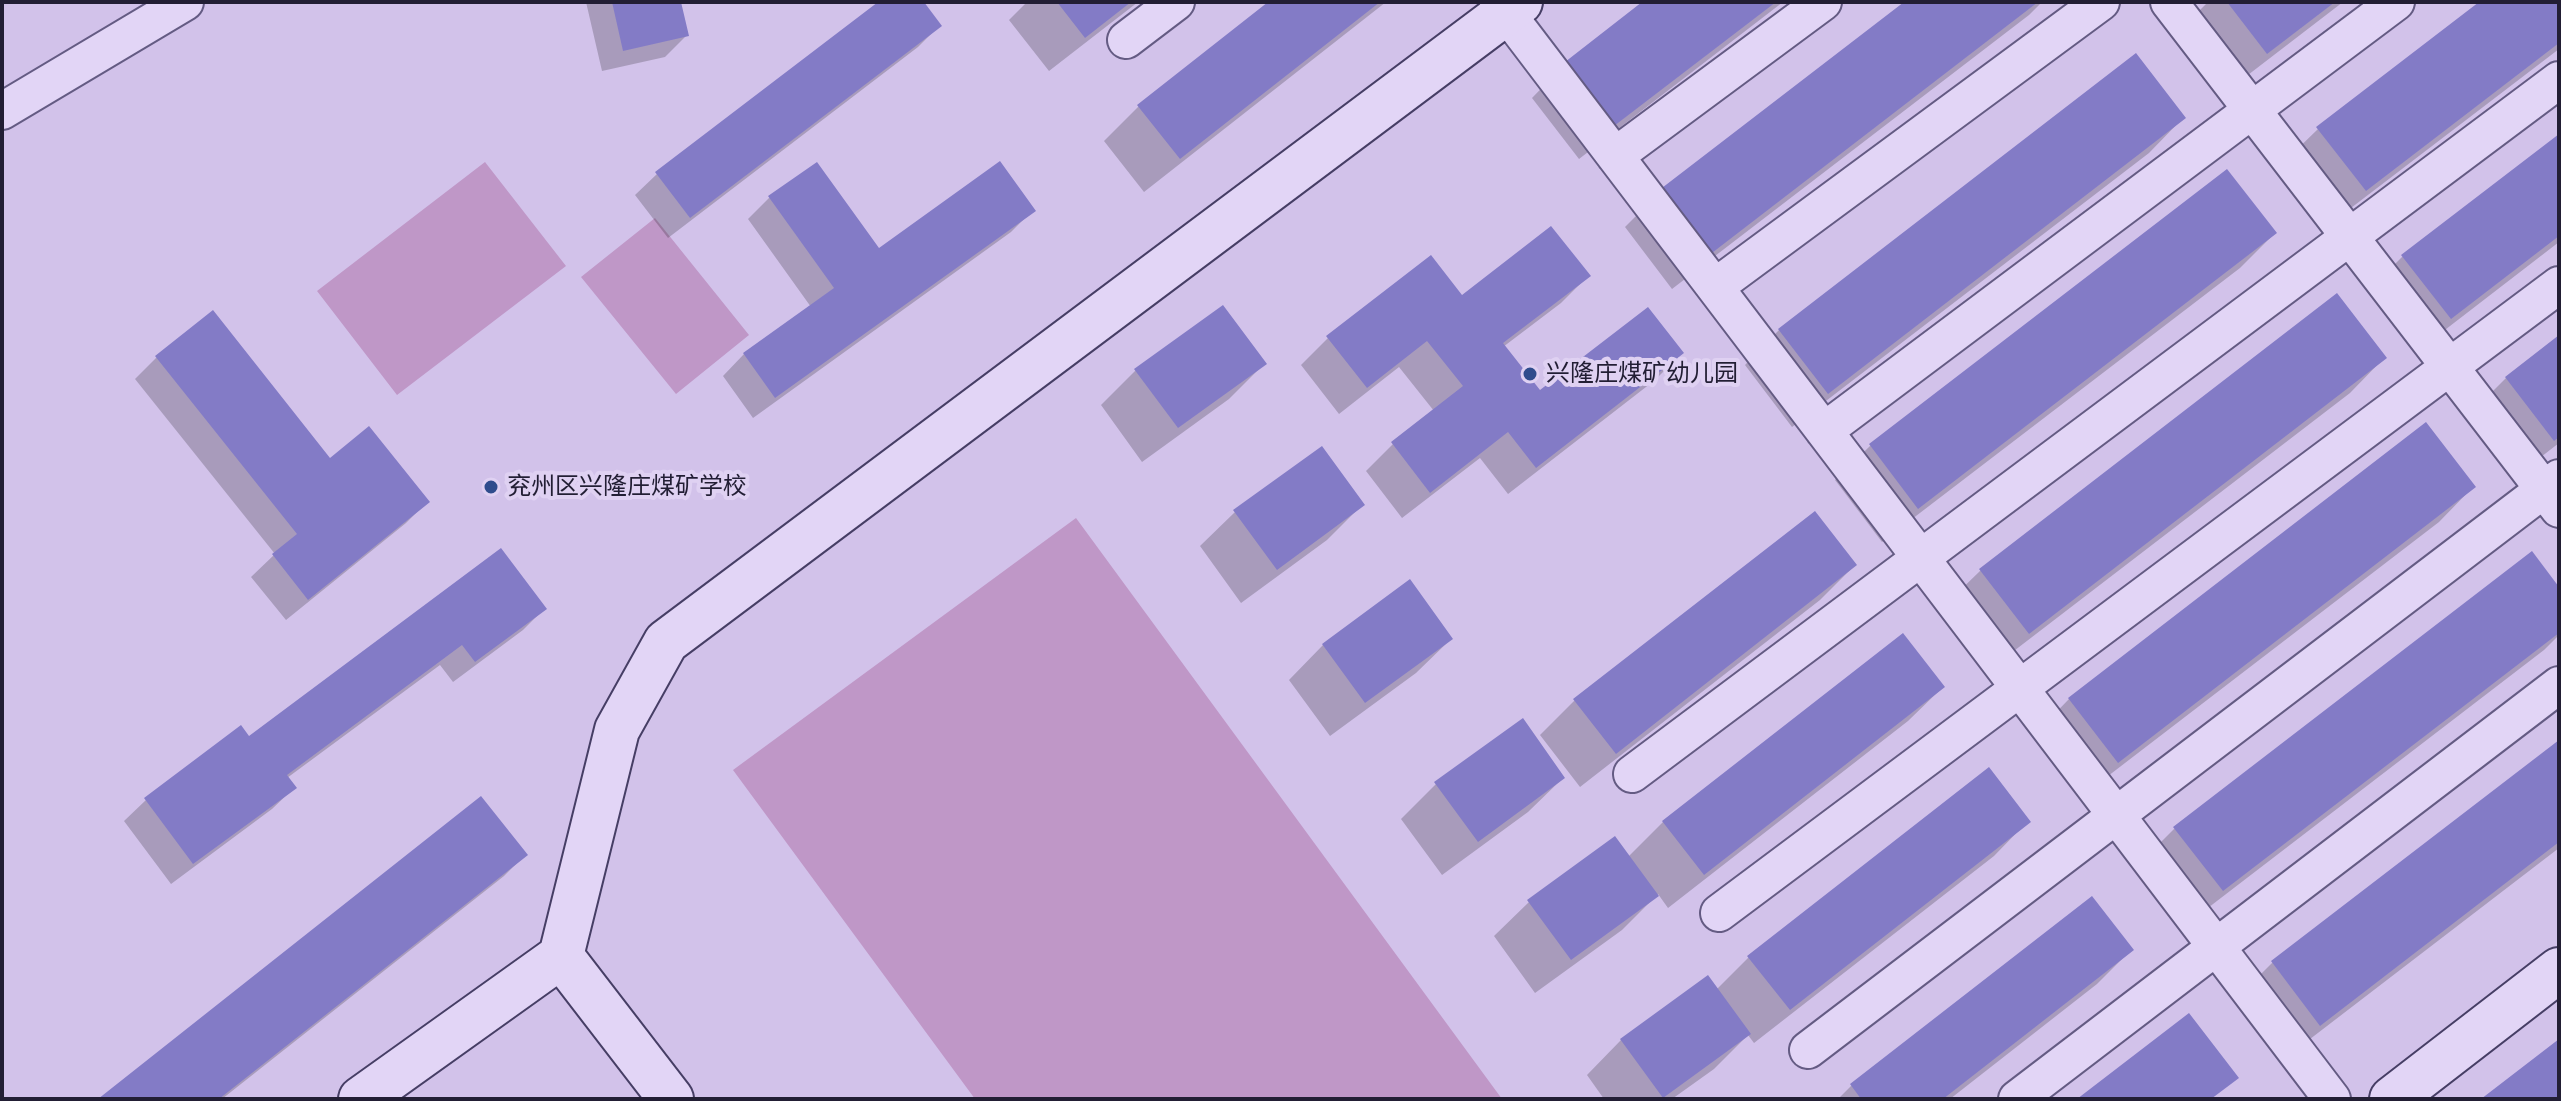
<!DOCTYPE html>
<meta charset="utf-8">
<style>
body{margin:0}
#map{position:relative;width:2561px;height:1101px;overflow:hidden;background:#d2c2ea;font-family:Merriweather,serif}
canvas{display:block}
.frame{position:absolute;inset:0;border:4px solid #221e34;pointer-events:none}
</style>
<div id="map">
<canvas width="2561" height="1101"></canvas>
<div class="frame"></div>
</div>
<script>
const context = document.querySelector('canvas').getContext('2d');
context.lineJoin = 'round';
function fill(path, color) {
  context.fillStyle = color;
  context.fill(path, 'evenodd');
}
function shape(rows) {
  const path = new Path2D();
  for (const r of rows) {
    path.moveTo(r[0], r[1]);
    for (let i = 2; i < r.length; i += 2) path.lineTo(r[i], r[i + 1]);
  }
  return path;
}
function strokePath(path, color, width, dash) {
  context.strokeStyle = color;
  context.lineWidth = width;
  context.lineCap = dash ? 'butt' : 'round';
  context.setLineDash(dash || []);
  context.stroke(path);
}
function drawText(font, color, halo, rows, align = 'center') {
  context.font = font + ' Merriweather,"Noto Sans SC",serif';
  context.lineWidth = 8;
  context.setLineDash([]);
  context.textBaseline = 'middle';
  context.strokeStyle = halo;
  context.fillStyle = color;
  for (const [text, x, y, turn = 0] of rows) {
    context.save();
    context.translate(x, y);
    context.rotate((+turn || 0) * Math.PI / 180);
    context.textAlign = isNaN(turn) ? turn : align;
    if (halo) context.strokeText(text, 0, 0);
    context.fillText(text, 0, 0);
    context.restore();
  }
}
fill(shape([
 [485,162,566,266,397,395,317,291],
 [655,218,749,335,676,394,581,277],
 [1076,518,1502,1099,975,1099,733,770]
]), '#bf97c7');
fill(shape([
 [586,2,679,2,686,36,665,57,602,71],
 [881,2,921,2,939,26,918,47,668,238,635,195,657,174],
 [1027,2,1138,2,1049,71,1009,20],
 [1272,2,1386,2,1144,192,1104,141,1139,106],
 [1646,2,1783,2,1579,159,1532,98,1566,63],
 [1907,2,2042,2,2029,15,1672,289,1625,227,1659,193],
 [2208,2,2343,2,2231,88,2184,26],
 [2482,2,2559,2,2559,49,2330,224,2283,163,2318,129],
 [2183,118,2149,153,1792,427,1745,365,1779,330],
 [2559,136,2559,242,2415,353,2368,291,2402,257],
 [816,164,878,251,1033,210,1011,232,753,418,723,376,744,354,811,307,748,219,769,198],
 [2227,171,2275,233,2240,268,1882,542,1835,480,1870,446],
 [1588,276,1561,303,1503,347,1539,393,1682,353,1655,380,1508,494,1480,458,1402,518,1366,471,1393,444,1434,411,1399,367,1339,414,1301,365,1328,338,1462,298],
 [2337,296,2384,358,2350,393,1993,667,1945,605,1980,571],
 [2559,338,2559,443,2519,474,2471,413,2506,378],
 [157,357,330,460,427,502,406,523,286,620,251,577,275,554,135,379],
 [1264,364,1229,399,1142,462,1101,405,1136,370],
 [2473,487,2439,522,2082,796,2035,734,2069,699],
 [1362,505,1327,540,1241,603,1200,546,1235,512],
 [501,551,544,609,523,630,453,682,440,665,287,778,294,788,272,809,171,884,124,821,146,800,249,739],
 [1855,565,1820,600,1580,787,1540,735,1575,700],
 [2559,590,2559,635,2544,650,2187,924,2140,863,2174,829],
 [1903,635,1943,687,1908,721,1668,908,1658,894,1622,930,1535,993,1494,936,1529,902,1628,857,1663,822],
 [1451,639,1416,673,1330,736,1289,680,1323,645],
 [2559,742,2559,848,2284,1059,2237,998,2272,963],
 [1563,778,1528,812,1442,875,1401,819,1436,784],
 [2028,821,1994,856,1754,1043,1748,1035,1714,1069,1672,1099,1604,1099,1587,1075,1621,1040,1716,990,1749,957],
 [525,855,504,876,222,1099,101,1099],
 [2091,899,2131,950,2097,984,1950,1099,1838,1099,1851,1086]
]), '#0003');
fill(shape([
 [612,2,681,2,689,36,623,51],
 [878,2,924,2,942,26,690,218,655,172],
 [1057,2,1131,2,1085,38],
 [1268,2,1380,2,1180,159,1137,105],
 [1642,2,1776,2,1614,126,1565,62],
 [1904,2,2038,2,1708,256,1658,191],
 [2227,2,2335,2,2267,54],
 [2479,2,2559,2,2559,43,2366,191,2316,127],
 [2136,53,2186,118,1828,394,1778,329],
 [2559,134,2559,236,2451,319,2401,255],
 [1000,161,1036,211,775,398,743,353,834,288,768,196,817,162,879,248],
 [2227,169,2277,233,1918,509,1869,444],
 [1551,226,1591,276,1503,343,1540,390,1648,307,1684,353,1536,468,1508,432,1430,493,1391,442,1463,386,1427,341,1367,388,1326,336,1431,255,1462,295],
 [2337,293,2387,358,2029,634,1979,569],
 [1223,305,1267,364,1178,428,1134,369],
 [213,310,330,458,369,426,430,502,308,600,272,554,297,534,155,356],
 [2559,335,2559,437,2554,441,2505,377],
 [2426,422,2476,487,2118,763,2068,698],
 [1322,446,1365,505,1277,570,1233,510],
 [1815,511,1857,565,1616,754,1573,699],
 [501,548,547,609,475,662,462,645,287,775,297,788,193,864,144,798,241,725,249,736],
 [2532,551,2559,587,2559,633,2223,891,2173,827],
 [1410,579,1453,639,1365,703,1322,644],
 [1903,633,1945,687,1704,875,1662,821],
 [1523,718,1565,778,1478,842,1434,782],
 [2559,740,2559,842,2320,1026,2271,961],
 [1989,767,2031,822,1790,1010,1747,956],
 [481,796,528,855,219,1099,98,1099],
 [1615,836,1659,896,1571,960,1527,900],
 [2092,896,2134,950,1943,1099,1861,1099,1850,1084],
 [1708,975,1751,1034,1663,1098,1620,1039],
 [2189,1013,2239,1078,2211,1099,2077,1099],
 [2559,1039,2559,1099,2481,1099]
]), '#837bc6');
const street = shape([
 [1498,2,2332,1099],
 [2169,2,2559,509],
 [1126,40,1176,2],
 [2,111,185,2],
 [1615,156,1823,2],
 [1715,287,2101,2],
 [1824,431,2396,2],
 [1632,774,2559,80],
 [1719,913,2559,285],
 [1808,1050,2559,478],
 [2017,1099,2559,685]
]);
const secondary = shape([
 [561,956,671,1099],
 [361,1099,561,956,617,730,666,642,1520,2],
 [2392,1099,2559,970]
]);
strokePath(street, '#645b83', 40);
strokePath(secondary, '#463e65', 48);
strokePath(street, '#e2d5f6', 36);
strokePath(secondary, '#e2d5f6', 44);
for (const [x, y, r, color] of [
 [1530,374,8,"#2f4c8d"],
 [491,487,8,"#2f4c8d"]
]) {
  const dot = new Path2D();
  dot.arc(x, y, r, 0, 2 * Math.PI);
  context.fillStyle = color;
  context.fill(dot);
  strokePath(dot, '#dfd1f2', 3);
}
drawText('24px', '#221e34', '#dfd1f2', [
 ["兴隆庄煤矿幼儿园",1546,374],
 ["兖州区兴隆庄煤矿学校",507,487]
], 'left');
</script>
